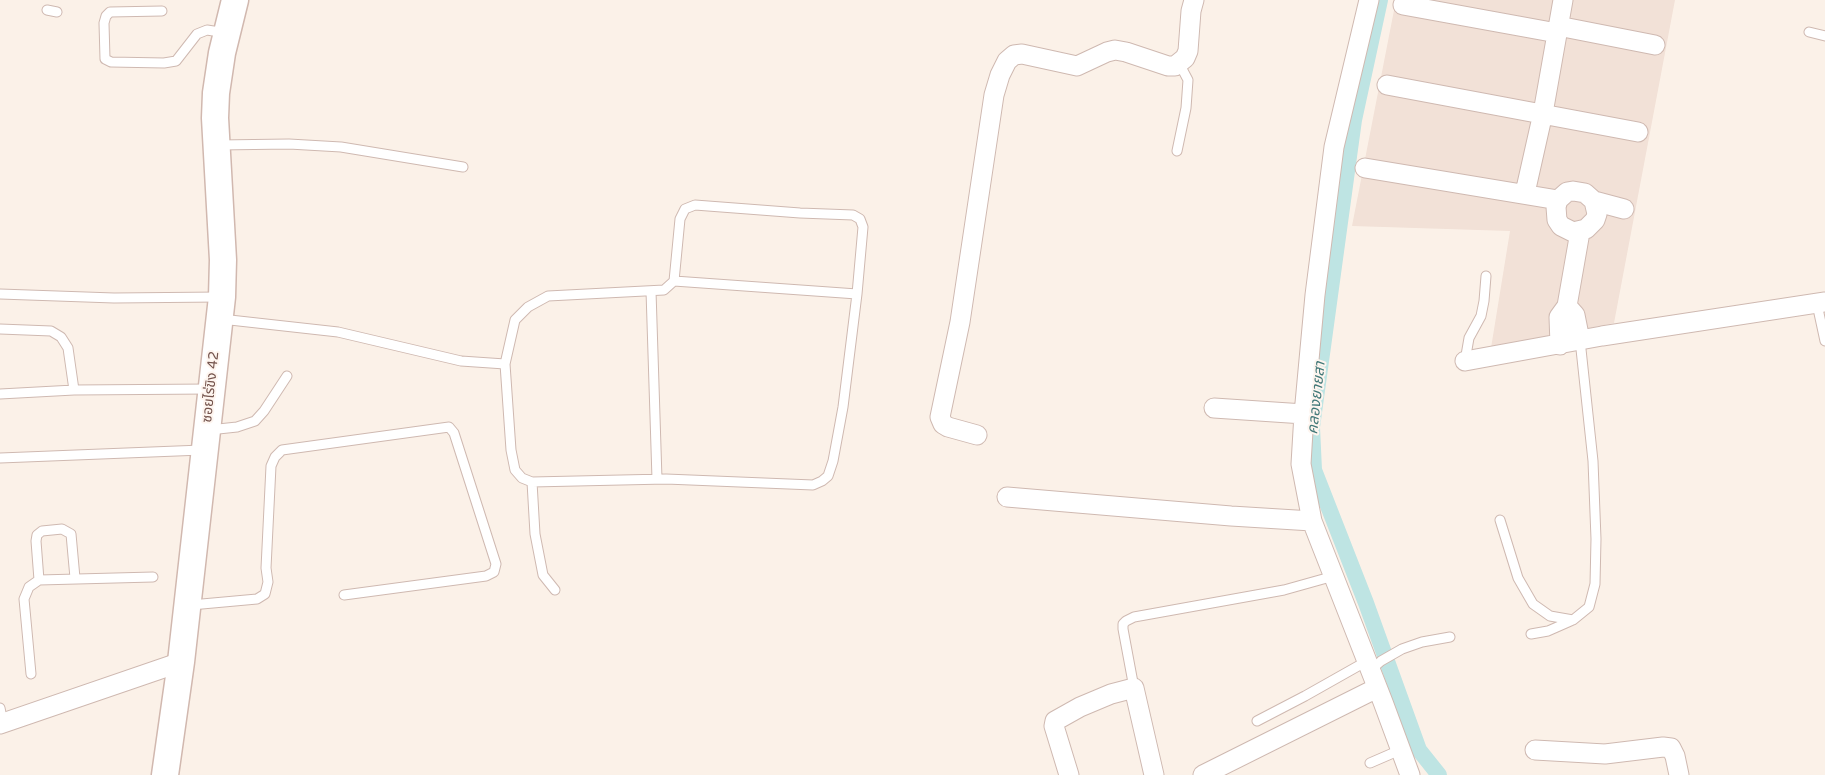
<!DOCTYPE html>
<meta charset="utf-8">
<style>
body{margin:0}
canvas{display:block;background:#fbf1e8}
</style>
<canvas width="1825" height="775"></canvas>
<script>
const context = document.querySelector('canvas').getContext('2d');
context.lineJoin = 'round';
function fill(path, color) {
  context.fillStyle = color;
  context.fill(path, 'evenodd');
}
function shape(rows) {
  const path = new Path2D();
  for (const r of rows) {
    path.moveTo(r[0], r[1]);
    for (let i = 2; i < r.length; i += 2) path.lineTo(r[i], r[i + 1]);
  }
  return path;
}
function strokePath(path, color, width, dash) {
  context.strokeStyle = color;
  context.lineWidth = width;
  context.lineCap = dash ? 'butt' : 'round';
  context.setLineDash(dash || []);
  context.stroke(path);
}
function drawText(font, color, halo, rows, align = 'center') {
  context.font = font + ' "Varela Round","Noto Sans Thai",sans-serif';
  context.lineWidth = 4;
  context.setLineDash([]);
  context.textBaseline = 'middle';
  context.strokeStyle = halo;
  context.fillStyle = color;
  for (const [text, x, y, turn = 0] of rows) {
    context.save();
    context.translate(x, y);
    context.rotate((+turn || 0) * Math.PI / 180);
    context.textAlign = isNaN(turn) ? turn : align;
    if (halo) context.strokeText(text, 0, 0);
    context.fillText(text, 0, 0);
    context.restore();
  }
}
fill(shape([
 [1396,0,1675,0,1614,323,1491,348,1510,231,1352,226]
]), '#f2e1d7');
strokePath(shape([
 [1380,0,1354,120,1312,427,1314,470,1366,603,1419,750,1439,775]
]), '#bee4e3', 16);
const lane = shape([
 [47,10,57,12],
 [162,11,110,12,106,16,104,23,105,59,111,62,164,63,176,61,197,34,207,30,226,33],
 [1809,32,1825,36],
 [219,145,289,144,341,147,463,167],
 [1177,151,1186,108,1188,80,1179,63],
 [674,281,857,294],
 [651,291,657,479],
 [0,294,114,298,220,297],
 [1817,304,1825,341],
 [221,319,338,332,461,361,505,364,515,320,528,307,548,296,664,290,674,281,680,219,685,209,695,205,800,213,853,215,860,219,863,227,857,294,843,407,833,461,828,476,822,481,813,485,666,479,532,482,522,478,515,470,511,450,505,364],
 [0,329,51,331,61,337,68,348,74,390],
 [1465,361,1469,338,1481,316,1484,301,1486,276],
 [0,394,74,390,210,389],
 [209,430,237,427,255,421,264,411,287,376],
 [0,458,202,450],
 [532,482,535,534,543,575,555,590],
 [1500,520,1518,578,1533,604,1550,616,1573,620],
 [39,580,36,541,37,535,42,531,62,529,71,534,75,578],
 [191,605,257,599,265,594,268,582,266,568,271,466,275,457,282,450,449,427,454,433,496,564,494,572,486,576,344,595],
 [1531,634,1548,631,1573,620,1589,607,1595,584,1596,539,1593,461,1580,340],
 [1371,670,1381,661,1402,649,1422,642,1450,637],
 [31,674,24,599,29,587,39,580,153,577],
 [1134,688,1123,629,1123,624,1126,621,1134,617,1284,590,1334,576],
 [0,708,3,723],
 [1257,721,1305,696,1367,661],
 [1370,763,1400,750]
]);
const street = shape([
 [1369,0,1334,147,1315,295,1304,414,1301,464,1312,521,1383,702,1410,775],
 [1403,5,1557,33],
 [1558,26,1655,45],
 [1387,85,1638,132],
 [1365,168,1558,200],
 [1525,193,1543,113,1563,0],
 [1594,201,1597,214,1595,220,1586,229,1573,232,1561,226,1557,220,1556,207,1558,200,1567,192,1573,191,1585,193,1594,201,1624,209],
 [1567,306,1575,315,1580,340],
 [1560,345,1559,317,1567,306,1580,232],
 [1465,361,1602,336,1825,302],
 [1214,408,1304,414],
 [977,435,948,427,943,424,940,417,960,322,994,95,1000,75,1007,61,1014,55,1022,54,1077,66,1107,52,1115,50,1126,52,1168,66,1175,66,1185,58,1188,51,1191,11,1194,0],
 [1007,497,1231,516,1312,521],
 [0,724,181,662],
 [1535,750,1605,754,1663,747,1671,748,1675,756,1679,775],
 [1069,775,1054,726,1055,721,1080,707,1111,694,1134,688,1154,775],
 [1203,775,1377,688]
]);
const secondary = shape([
 [165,775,181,662,222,297,223,260,215,118,216,93,222,53,235,0]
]);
strokePath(lane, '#cfb9b1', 11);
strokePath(street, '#cfb9b1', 21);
strokePath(secondary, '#d1b8af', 29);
strokePath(lane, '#fff', 9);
strokePath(street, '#fff', 19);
strokePath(secondary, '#fff', 26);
drawText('14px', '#74544d', '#fef5ef', [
 ["ซอยไร่ขิง 42",211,387,-84]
]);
drawText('italic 15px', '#427878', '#fef5ef', [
 ["คลองยายสา",1317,398,-84]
]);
</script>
